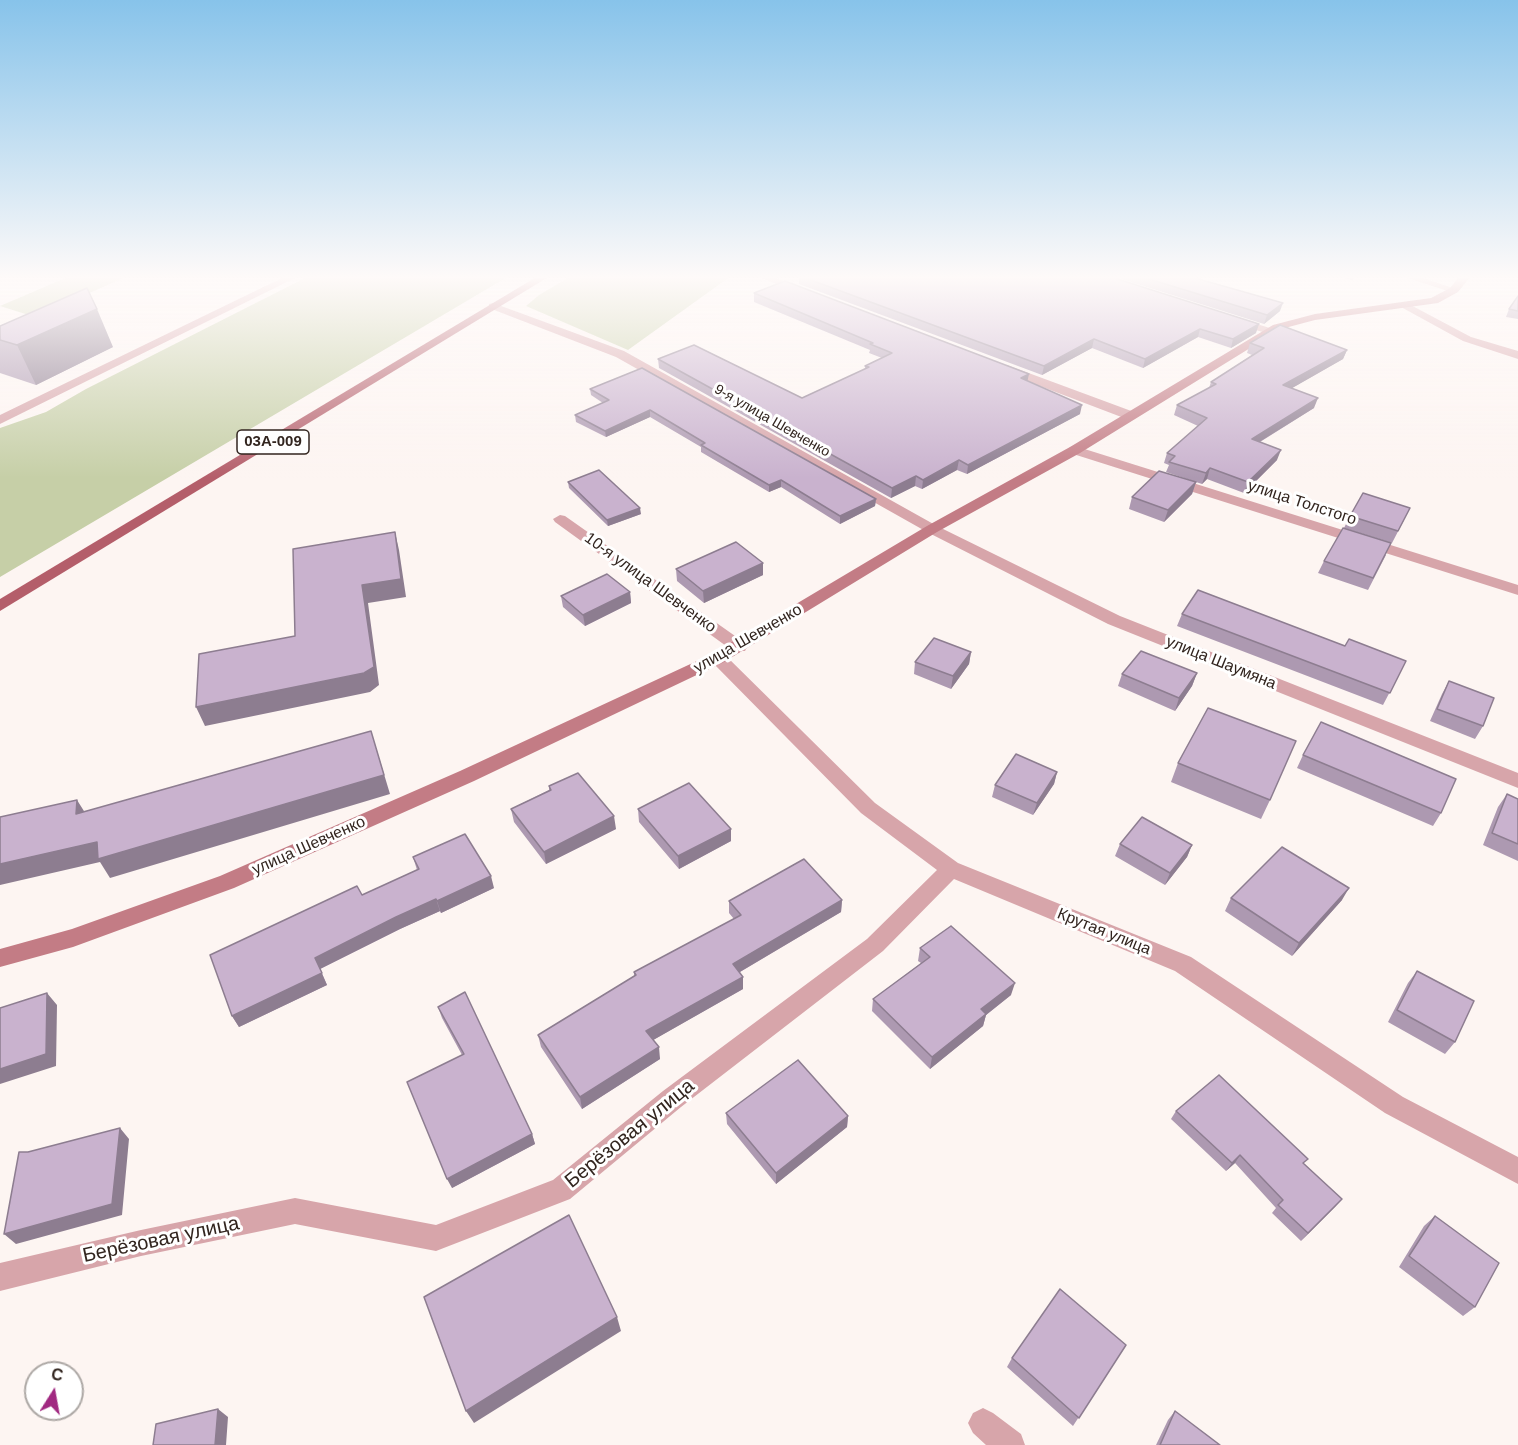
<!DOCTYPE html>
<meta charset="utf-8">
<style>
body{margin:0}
#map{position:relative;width:1518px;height:1445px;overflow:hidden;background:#fdf5f2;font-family:Helvetica,sans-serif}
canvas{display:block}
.north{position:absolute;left:24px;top:1361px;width:60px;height:60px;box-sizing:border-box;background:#fff;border:2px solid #ada8a5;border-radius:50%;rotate:11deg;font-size:16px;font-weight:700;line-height:24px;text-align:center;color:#32251f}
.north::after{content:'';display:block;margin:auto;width:21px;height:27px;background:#a12981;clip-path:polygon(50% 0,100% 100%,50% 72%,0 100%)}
</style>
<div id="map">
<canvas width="1518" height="1445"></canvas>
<div class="north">С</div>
</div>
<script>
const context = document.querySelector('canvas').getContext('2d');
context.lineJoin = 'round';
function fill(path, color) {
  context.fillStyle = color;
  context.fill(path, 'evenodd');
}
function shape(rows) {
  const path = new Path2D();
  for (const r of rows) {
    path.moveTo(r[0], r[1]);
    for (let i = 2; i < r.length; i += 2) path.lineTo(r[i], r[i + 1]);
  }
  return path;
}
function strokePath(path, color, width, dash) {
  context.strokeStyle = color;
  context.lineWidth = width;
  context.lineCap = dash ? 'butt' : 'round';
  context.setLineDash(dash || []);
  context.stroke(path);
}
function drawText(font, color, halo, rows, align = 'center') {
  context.font = font + ' Helvetica,sans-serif';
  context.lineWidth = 6;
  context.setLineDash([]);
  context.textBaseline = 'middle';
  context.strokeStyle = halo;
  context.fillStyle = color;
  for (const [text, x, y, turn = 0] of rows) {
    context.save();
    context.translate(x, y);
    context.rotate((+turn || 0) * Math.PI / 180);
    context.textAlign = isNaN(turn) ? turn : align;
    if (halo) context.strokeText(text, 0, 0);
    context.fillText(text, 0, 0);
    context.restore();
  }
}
fill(shape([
 [70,276,128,276,35,317,0,306],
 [309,276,509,276,0,577,0,428,46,412,86,389],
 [571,276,731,276,628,350,526,306,539,295]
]), '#c6cfa7');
fill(shape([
 [286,276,299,276,0,424,0,415,286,276],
 [757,276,772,276,807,291,802,294,798,293,757,276],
 [1401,276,1417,276,1459,290,1454,293,1401,276],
 [1405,302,1471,337,1518,351,1518,359,1463,341,1401,307,1401,303,1405,302],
 [493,303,624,351,937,526,1120,616,1518,773,1518,788,1108,624,927,532,616,357,489,308,489,304,493,303],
 [1234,317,1273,329,1275,331,1269,334,1230,322,1230,318,1234,317],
 [1007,365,1134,412,1135,415,1134,418,1124,418,1003,372,1003,366,1007,365],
 [1075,446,1518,585,1518,595,1070,453,1068,450,1070,447,1075,446],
 [560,515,565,516,745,643,747,647,745,651,733,651,555,522,553,519,560,515],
 [718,652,724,654,875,803,958,863,1191,957,1403,1097,1518,1157,1518,1184,1385,1113,1175,971,954,879,883,951,681,1107,570,1199,436,1251,295,1224,141,1256,0,1291,0,1263,141,1230,295,1198,436,1225,553,1180,663,1091,867,939,937,870,861,813,712,662,710,658,712,654,718,652],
 [983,1408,993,1413,1021,1434,1025,1445,986,1445,973,1433,968,1423,973,1413,983,1408]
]), '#d7a5aa');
fill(shape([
 [1460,276,1471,276,1458,292,1438,303,1315,320,1281,329,1080,453,937,532,724,662,474,781,234,888,73,947,0,967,0,949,72,929,220,876,460,771,712,654,927,526,1070,447,1273,325,1315,314,1431,298,1450,288,1460,276]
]), '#c37c85');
fill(shape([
 [538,276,550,276,0,611,0,599,538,276]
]), '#b45e6a');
fill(shape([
 [799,276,1256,333,1231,348,1198,337,1143,368,1092,348,1042,375,799,284],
 [1112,276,1188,276,1280,311,1264,324],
 [1338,276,1356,276,1352,280],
 [754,293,1028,381,1080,414,967,474,957,470,922,489,915,486,891,498,659,368,658,359,802,398,865,369,865,366,882,358,869,353,870,350,754,302],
 [1518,296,1518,319,1506,317,1509,309],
 [0,326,113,347,36,385,0,373],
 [1250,343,1347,350,1343,359,1292,388,1314,408,1260,442,1277,460,1244,493,1207,479,1202,484,1166,472,1169,465,1164,463,1167,453,1198,426,1174,415,1177,405,1209,388,1211,382,1252,355,1247,353],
 [642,368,876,499,875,506,840,524,781,487,769,492,701,452,701,447,650,417,606,437,576,422,575,415,603,403,591,395,590,389],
 [568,482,641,514,608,526,569,488],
 [1196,482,1192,494,1164,522,1129,509,1132,497],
 [1350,516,1404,520,1392,543,1344,528],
 [1386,555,1368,590,1318,573,1324,561],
 [676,569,763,575,704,603,677,581],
 [630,592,631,603,585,626,563,607,561,596],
 [1182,614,1345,646,1406,661,1383,705,1177,626],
 [971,652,969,664,951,689,914,674,915,662],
 [1197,673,1192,686,1175,711,1118,686,1122,674],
 [1449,681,1483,726,1475,739,1430,721,1442,694],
 [1303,755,1441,813,1433,826,1297,768],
 [1178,763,1270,800,1261,819,1171,782],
 [1057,772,1054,784,1033,815,992,797,995,785],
 [549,786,616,829,546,864,514,822,511,809,549,790],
 [1507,794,1518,799,1518,861,1483,845,1498,807],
 [638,809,731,841,679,869,639,822],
 [1120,844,1192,845,1187,857,1165,885,1115,856],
 [413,857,494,888,441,913,440,911,400,929,320,969,327,985,239,1027,232,1016,362,895,417,870],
 [1231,898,1342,900,1292,956,1225,911],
 [842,900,841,912,740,972,743,989,653,1040,660,1059,582,1109,541,1047,538,1035,634,976,634,972,734,919,729,913,729,901],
 [920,948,1011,995,986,1015,983,1026,930,1069,872,1011,873,999,921,963,918,961],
 [1417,971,1455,1042,1445,1054,1388,1022,1408,983],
 [438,1007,532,1134,535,1144,452,1188,462,1055,442,1018],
 [1176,1111,1304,1164,1342,1199,1301,1241,1272,1213,1276,1208,1235,1163,1226,1171,1171,1119],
 [726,1113,848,1116,847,1127,776,1184,727,1124],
 [1435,1216,1475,1307,1463,1316,1399,1267,1424,1226],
 [1126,1345,1073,1426,1007,1367,1012,1358],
 [1175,1411,1220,1445,1156,1445,1168,1420]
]), '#ad99b1');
fill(shape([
 [1283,303,1280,311,1264,324,1267,315],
 [97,309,113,347,36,385,17,345],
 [1259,324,1256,333,1231,348,1233,339],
 [1200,329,1198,337,1143,368,1145,359],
 [1094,339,1092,348,1042,375,1044,366],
 [1347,350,1343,359,1280,395,1283,385],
 [1029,374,1027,383,1021,378],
 [1318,398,1314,408,1248,449,1252,439],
 [1082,405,1080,414,967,474,968,465],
 [650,410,650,417,606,437,605,431],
 [1281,450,1277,460,1244,493,1248,482],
 [959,460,957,470,922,489,923,480],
 [1210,468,1207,479,1202,484,1206,473],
 [916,476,915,486,891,498,892,488],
 [781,480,781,487,769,492,769,485],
 [1196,482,1192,494,1164,522,1168,510],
 [876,499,875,506,840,524,840,516],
 [640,508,641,514,608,526,607,520],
 [395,532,399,550,406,597,368,603,379,685,370,692,205,726,196,707,364,673,362,585],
 [763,563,763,575,704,603,703,591],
 [630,592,631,603,585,626,583,615],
 [971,652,969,664,951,689,953,676],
 [1197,673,1192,686,1175,711,1179,698],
 [371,731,390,794,110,878,100,862,0,885,0,864],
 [1057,772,1054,784,1033,815,1037,803],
 [77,800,89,819,76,814],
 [614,816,616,829,546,864,544,852],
 [731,829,731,841,679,869,678,856],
 [1192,845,1187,857,1165,885,1170,873],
 [491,876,494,888,441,913,437,901],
 [1349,888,1342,900,1292,956,1299,943],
 [436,899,440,911,400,929,320,969,327,985,239,1027,232,1016,315,958,396,917],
 [842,900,841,912,733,976,733,964],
 [743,977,743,989,648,1043,646,1031],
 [1015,983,1011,995,986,1015,983,1026,930,1069,932,1057,981,1009],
 [47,993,57,1005,56,1066,0,1084,0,1069],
 [659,1047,660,1059,582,1109,580,1097],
 [848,1116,847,1127,776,1184,776,1173],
 [120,1128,129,1139,122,1215,16,1244,4,1234],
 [532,1134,535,1144,452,1188,447,1179],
 [1240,1155,1235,1163,1226,1171,1232,1163],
 [1342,1199,1335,1207,1301,1241,1308,1233],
 [617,1317,621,1331,474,1423,466,1411],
 [218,1409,228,1417,226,1445,215,1445]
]), '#8d7d90');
const building = shape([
 [800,276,1108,276,1259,324,1233,339,1200,329,1145,359,1094,339,1044,366,800,276],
 [1139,276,1188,276,1283,303,1267,315,1139,276],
 [785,281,1029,374,1021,378,1082,405,968,465,959,460,923,480,916,476,892,488,658,359,694,345,802,398,869,367,865,366,892,353,870,344,873,343,754,293,785,281],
 [87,288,97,309,17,345,0,340,0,326,87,288],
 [1518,296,1518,311,1509,309,1518,296],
 [1280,325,1347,350,1283,385,1318,398,1252,439,1281,450,1248,482,1210,468,1206,473,1169,462,1175,456,1167,453,1207,418,1177,405,1216,384,1211,382,1264,348,1250,343,1280,325],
 [642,368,876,499,840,516,781,480,769,485,701,445,705,443,650,410,605,431,575,415,609,400,590,389,642,368],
 [599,470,640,508,607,520,568,482,599,470],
 [1159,471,1196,482,1168,510,1132,497,1159,471],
 [1363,493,1410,508,1398,531,1350,516,1363,493],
 [1343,528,1391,543,1373,578,1324,561,1343,528],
 [395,532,401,579,362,585,374,667,364,673,196,707,199,654,295,636,293,549,395,532],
 [736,542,763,563,703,591,676,569,736,542],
 [607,574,630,592,583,615,561,596,607,574],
 [1198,590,1345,646,1349,639,1406,661,1390,693,1182,614,1198,590],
 [934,638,971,652,953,676,915,662,934,638],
 [1141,651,1197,673,1179,698,1122,674,1141,651],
 [1449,681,1494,698,1483,726,1437,709,1449,681],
 [1208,708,1296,741,1270,800,1178,763,1208,708],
 [1321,722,1456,779,1441,813,1303,755,1321,722],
 [371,731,384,775,98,859,97,842,0,864,0,817,77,800,76,814,371,731],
 [1016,754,1057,772,1037,803,995,785,1016,754],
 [578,773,614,816,544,852,511,809,551,790,549,786,578,773],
 [689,783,731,829,678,856,638,809,689,783],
 [1507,794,1518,799,1518,844,1492,833,1507,794],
 [1142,817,1192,845,1170,873,1120,844,1142,817],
 [465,834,491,876,437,901,436,899,396,917,315,958,322,973,232,1016,210,955,357,886,362,895,419,869,413,857,465,834],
 [1282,847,1349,888,1299,943,1231,898,1282,847],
 [804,859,842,900,733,964,743,977,646,1031,659,1047,580,1097,538,1035,636,975,634,972,741,915,729,901,804,859],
 [951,926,1015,983,981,1009,986,1014,932,1057,873,999,930,957,920,948,951,926],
 [1417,971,1474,1001,1455,1042,1397,1010,1417,971],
 [465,992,532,1134,447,1179,407,1082,464,1054,438,1007,465,992],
 [47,993,46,1054,0,1069,0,1008,47,993],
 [798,1060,848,1116,776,1173,726,1113,798,1060],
 [1219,1075,1308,1159,1303,1163,1342,1199,1308,1233,1278,1205,1283,1200,1240,1155,1232,1163,1176,1111,1219,1075],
 [120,1128,112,1204,4,1234,19,1152,28,1152,120,1128],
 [569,1215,617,1317,466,1411,424,1297,569,1215],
 [1435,1216,1499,1263,1475,1307,1409,1256,1435,1216],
 [1060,1289,1126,1345,1079,1418,1012,1358,1060,1289],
 [218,1409,215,1445,153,1445,156,1424,218,1409],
 [1175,1411,1220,1445,1160,1445,1175,1411]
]);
fill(building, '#c9b2ce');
strokePath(building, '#8d7d90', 1.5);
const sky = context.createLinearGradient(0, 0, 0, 478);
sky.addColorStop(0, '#87c3ea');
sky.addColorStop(0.58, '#fefaf9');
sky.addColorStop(1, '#fefaf900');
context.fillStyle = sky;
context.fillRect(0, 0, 1518, 478);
drawText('14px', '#32251f', '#fff', [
 ["9-я улица Шевченко",772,421,30]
]);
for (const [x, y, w] of [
 [273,442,72]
]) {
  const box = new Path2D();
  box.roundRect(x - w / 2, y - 12, w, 24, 4.5);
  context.fillStyle = '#fff';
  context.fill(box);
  strokePath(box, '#32251f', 1.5);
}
drawText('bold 15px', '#32251f', null, [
 ["03А-009",273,442]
]);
drawText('16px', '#32251f', '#fff', [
 ["улица Толстого",1302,503,18],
 ["10-я улица Шевченко",650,583,36],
 ["улица Шевченко",748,639,-30],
 ["улица Шаумяна",1221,663,22],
 ["улица Шевченко",309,846,-24],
 ["Крутая улица",1104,932,22]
]);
drawText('20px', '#32251f', '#fff', [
 ["Берёзовая улица",630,1134,-39],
 ["Берёзовая улица",161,1240,-12]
]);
</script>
